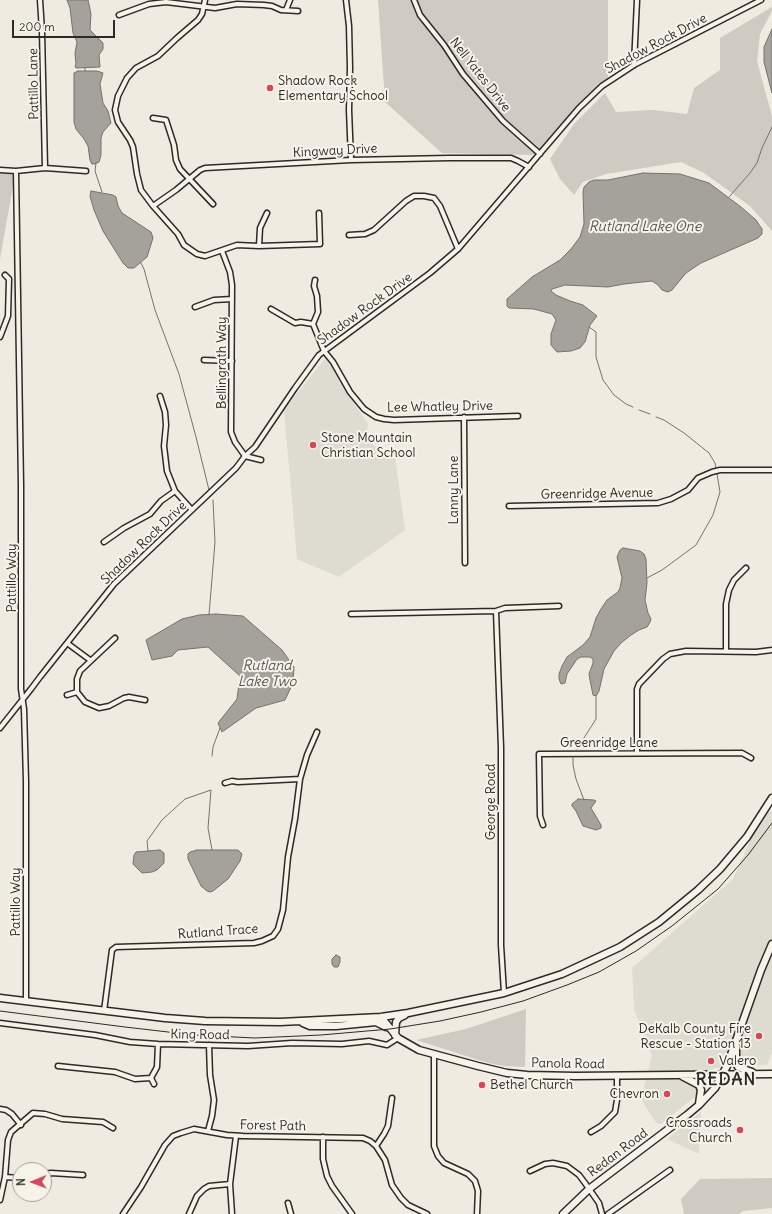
<!DOCTYPE html>
<style>
body{margin:0}
#map{position:relative;width:772px;height:1214px;overflow:hidden;background:#efebe0;font-family:Delius,sans-serif}
canvas{display:block}
.north{position:absolute;left:12px;top:1162px;width:40px;height:40px;box-sizing:border-box;background:#f7f3e8;border:1px solid #a5a39c;border-radius:50%;rotate:269deg;font-size:11px;font-weight:700;line-height:16px;text-align:center;color:#2b2b2b}
.north::after{content:'';display:block;margin:auto;width:14px;height:18px;background:#d1495b;clip-path:polygon(50% 0,100% 100%,50% 72%,0 100%)}
.scale{position:absolute;left:12px;top:20px;width:103px;height:18px;box-sizing:border-box;border:2px solid #2b2b2b;border-top:0;padding-left:5px;font-size:12px;line-height:14px;white-space:nowrap;color:#2b2b2b;-webkit-text-stroke:3px #f7f3e8;paint-order:stroke}
</style>
<div id="map">
<canvas width="772" height="1214"></canvas>
<div class="north">N</div>
<div class="scale">200 m</div>
</div>
<script>
const context = document.querySelector('canvas').getContext('2d');
context.lineJoin = 'round';
function fill(path, color) {
  context.fillStyle = color;
  context.fill(path, 'evenodd');
}
function shape(rows) {
  const path = new Path2D();
  for (const r of rows) {
    path.moveTo(r[0], r[1]);
    for (let i = 2; i < r.length; i += 2) path.lineTo(r[i], r[i + 1]);
  }
  return path;
}
function strokePath(path, color, width, dash) {
  context.strokeStyle = color;
  context.lineWidth = width;
  context.lineCap = dash ? 'butt' : 'round';
  context.setLineDash(dash || []);
  context.stroke(path);
}
function drawText(font, color, halo, rows, align = 'center') {
  context.font = font + ' Delius,sans-serif';
  context.lineWidth = 4;
  context.setLineDash([]);
  context.textBaseline = 'middle';
  context.strokeStyle = halo;
  context.fillStyle = color;
  for (const [text, x, y, turn = 0] of rows) {
    context.save();
    context.translate(x, y);
    context.rotate((+turn || 0) * Math.PI / 180);
    context.textAlign = isNaN(turn) ? turn : align;
    if (halo) context.strokeText(text, 0, 0);
    context.fillText(text, 0, 0);
    context.restore();
  }
}
fill(shape([
 [328,355,340,383,368,424,366,441,395,457,405,530,339,577,297,559,284,410],
 [764,810,772,812,772,1053,767,1065,714,1068,696,1096,661,1124,658,1124,654,1120,641,1099,652,1056,634,1009,632,968,733,879],
 [701,1112,699,1154,667,1139]
]), '#dedbd1');
fill(shape([
 [378,0,608,0,608,81,587,101,549,142,533,155,442,153,385,102],
 [772,7,772,11,760,34,757,61,772,116,772,231,750,206,704,173,681,162,606,174,583,182,574,195,560,179,550,159,574,124,605,93,616,112,654,110,687,114,694,88,720,70,720,38],
 [0,169,16,169,0,259],
 [526,1009,525,1067,505,1066,488,1063,416,1040,466,1029],
 [772,1178,772,1208,743,1211,739,1214,684,1214,681,1199,700,1179]
]), '#cfcbc2');
const water = shape([
 [67,0,88,0,91,14,90,30,103,43,103,49,99,55,100,67,76,68,75,66,76,64,75,53,77,42,73,33,70,8,67,0],
 [772,29,772,93,764,62,764,47,772,29],
 [78,71,97,71,103,73,100,84,103,103,108,111,111,123,103,132,101,138,101,155,99,162,94,164,92,164,90,160,88,146,84,139,76,129,74,122,74,73,78,71],
 [643,173,680,174,709,183,741,207,756,220,762,229,762,234,758,238,701,263,686,273,672,290,668,292,662,290,658,285,652,281,624,284,608,287,565,285,552,289,551,291,556,295,570,301,583,305,597,316,590,325,585,342,580,348,571,351,557,352,551,345,551,334,556,320,552,314,534,309,509,308,507,306,507,299,532,277,560,260,571,249,580,237,584,224,583,192,584,187,589,182,594,180,608,180,643,173],
 [91,191,113,195,116,197,118,206,122,213,151,232,153,238,147,257,134,268,128,268,123,263,103,231,94,210,90,196,91,191],
 [623,548,640,551,644,554,646,559,647,583,645,600,648,613,651,619,650,622,647,627,639,630,631,635,621,643,614,651,604,669,599,691,596,696,593,695,590,680,589,674,593,663,593,659,590,657,581,657,577,659,567,674,565,683,561,684,559,679,559,674,562,666,567,657,583,645,590,637,596,618,601,609,607,600,618,592,620,588,622,578,617,557,620,550,623,548],
 [216,614,243,616,282,650,294,667,293,683,285,700,256,708,222,732,218,723,237,699,240,676,208,647,178,650,172,656,152,660,146,640,182,619,199,615,216,614],
 [578,799,594,800,596,801,591,808,601,825,601,828,596,830,583,826,576,811,572,806,572,804,578,799],
 [160,850,164,853,164,863,157,870,152,872,142,873,133,864,134,855,136,852,160,850],
 [197,850,238,850,242,854,240,861,228,879,213,891,210,892,207,891,201,886,188,859,188,854,190,852,197,850],
 [336,955,340,957,340,962,338,967,334,967,332,964,332,959,336,955]
]);
fill(water, '#a4a29a');
strokePath(water, '#74726e', 1);
strokePath(shape([
 [85,71,85,68],
 [96,163,95,171,102,192],
 [729,197,750,173,757,163,762,148,772,127],
 [141,263,144,269,155,310,179,374,196,437,209,490],
 [589,327,596,332,596,357,603,380,614,395,626,404,633,407],
 [639,410,650,414],
 [656,417,664,420,684,433,709,453,715,463,716,468],
 [647,578,662,570,696,545,713,515,720,492,717,474],
 [209,615,215,542,213,500],
 [577,749,596,719,596,696],
 [212,756,213,747,220,728],
 [573,758,573,765,576,779,584,800],
 [148,851,147,841,162,820,185,799,211,790,208,828,212,850]
]), '#74726e', 1);
const street = shape([
 [40,0,42,31,45,168],
 [205,0,202,14,198,20,177,38,158,56,136,68,127,78,118,96,115,110,118,122,130,140,133,147,137,174,141,190,153,206,178,234,184,245,197,254,205,256,237,245,259,246,320,244,319,213],
 [346,0,349,26,350,68,349,110,351,160],
 [414,0,420,15,444,45,463,74,480,94,503,121,540,154],
 [286,10,290,0],
 [119,15,149,4,166,2,215,8,237,4,264,5,272,6,281,10,298,11],
 [634,65,637,0],
 [153,118,166,120,174,145,176,160,180,169,213,204],
 [0,170,16,171,45,168,86,171],
 [16,171,21,485,21,689,24,709,26,781,26,1001],
 [153,206,176,190,200,170,205,168,351,160,449,158,511,158,518,161,529,167],
 [349,235,365,234,374,230,406,201,414,196,424,196,434,198,440,206,458,249],
 [259,246,260,228,267,213],
 [222,251,230,272,232,285,231,432,235,442,245,456,261,460],
 [195,307,214,300,232,299],
 [271,309,295,323,301,322,313,324,324,351,333,362,350,392,364,409,376,417,384,419,394,420,518,416],
 [313,324,318,312,317,296,314,286,315,280],
 [0,337,8,316,9,279,5,275],
 [204,360,232,361],
 [160,396,165,412,166,425,164,446,167,471,175,491,192,510],
 [464,417,465,563],
 [509,506,658,503,671,499,688,490,698,478,712,472,720,470,772,470],
 [104,542,124,528,150,514,161,501,175,491],
 [351,614,496,611],
 [115,638,80,671,77,679,77,692,85,702,99,708,109,706,124,698,129,697,145,700],
 [67,643,90,660],
 [726,651,726,604,729,590,734,580,746,568],
 [67,695,77,692],
 [0,728,31,689,40,677,114,584,236,468,245,456,255,447,295,388,319,355,430,273,458,249,579,108,602,86,634,65,761,0],
 [637,753,637,689,639,684,663,659,670,654,686,651,756,652,772,650],
 [225,783,232,781,238,782,300,779],
 [543,825,540,816,539,754,742,753,751,758],
 [504,993,501,945,501,748,496,611,505,608,559,606],
 [104,1011,112,950,116,947,254,943,262,941,273,936,278,929,283,910,288,857,295,819,300,779,307,755,317,732],
 [0,1023,95,1035,130,1042,158,1044,248,1046,292,1043,342,1044,369,1041,387,1045,398,1038],
 [434,1054,434,1146,438,1156,444,1163,468,1174,475,1181,478,1191,477,1214],
 [58,1066,115,1072,135,1079,151,1078],
 [151,1078,157,1067,158,1044],
 [151,1078,154,1084],
 [0,1109,6,1110,12,1114,21,1125],
 [208,1131,212,1116,214,1100,210,1075,209,1045],
 [591,1132,601,1126,615,1112,617,1100,617,1076],
 [323,1137,323,1159,327,1176,332,1186,352,1214],
 [376,1146,384,1134,388,1126,392,1098],
 [530,1171,545,1164,553,1163,567,1166,579,1175,585,1183,599,1203,602,1214],
 [44,1174,51,1173,83,1175],
 [5,1177,20,1178],
 [0,1200,5,1177,8,1140,11,1132,33,1113,45,1114,62,1119,103,1122,113,1128],
 [288,1203,291,1214],
 [123,1214,141,1187,165,1145,173,1136,181,1133,194,1129,227,1135,243,1136,363,1138,370,1141,376,1146,385,1160,392,1185,401,1198,408,1205,427,1214],
 [189,1214,197,1196,204,1189,209,1186,230,1184],
 [232,1214,230,1184,236,1136],
 [608,1214,670,1170]
]);
const secondary = shape([
 [0,998,165,1018,205,1021,280,1022,381,1017,408,1013,504,993,562,974,620,947,659,922,698,890,720,869,747,837,772,798],
 [381,1017,398,1038,419,1050,478,1066,507,1073,527,1075,575,1076,772,1074],
 [303,1023,310,1026,336,1026,376,1022,386,1027],
 [395,1035,396,1022,399,1018,405,1015],
 [736,1045,736,1063,738,1067,752,1072],
 [682,1076,699,1085,701,1090,699,1104],
 [563,1214,589,1189,687,1115,699,1105,715,1088,727,1066,761,970,772,944]
]);
strokePath(street, '#2b2b2b', 7);
strokePath(secondary, '#2b2b2b', 9);
strokePath(street, '#f7f3e8', 4);
strokePath(secondary, '#f7f3e8', 6);
strokePath(shape([
 [0,1011,125,1027,194,1035,255,1038,321,1035,390,1029,440,1021,481,1012,523,1001,567,985,599,972,636,951,672,926,718,889,748,855,772,823]
]), '#2b2b2b', 1);
for (const [x, y, r, color] of [
 [270,88,4,"#d1495b"],
 [313,445,4,"#d1495b"],
 [759,1036,4,"#d1495b"],
 [711,1061,4,"#d1495b"],
 [482,1085,4,"#d1495b"],
 [667,1094,4,"#d1495b"],
 [740,1130,4,"#d1495b"]
]) {
  const dot = new Path2D();
  dot.arc(x, y, r, 0, 2 * Math.PI);
  context.fillStyle = color;
  context.fill(dot);
  strokePath(dot, '#f7f3e8', 1.5);
}
drawText('13px', '#2b2b2b', '#f7f3e8', [
 ["Shadow Rock Drive",656,44,-28],
 ["Nell Yates Drive",480,75,52],
 ["Pattillo Lane",34,84,-91],
 ["Kingway Drive",335,151,-3],
 ["Shadow Rock Drive",365,309,-36],
 ["Bellingrath Way",222,363,-90],
 ["Lee Whatley Drive",440,407,-1],
 ["Lanny Lane",454,490,-90],
 ["Greenridge Avenue",597,494,-1],
 ["Shadow Rock Drive",144,543,-44],
 ["Pattillo Way",12,578,-90],
 ["Greenridge Lane",609,743],
 ["George Road",491,802,-90],
 ["Pattillo Way",16,902,-90],
 ["Rutland Trace",218,932,-4],
 ["King Road",200,1035,1],
 ["Panola Road",568,1064,1],
 ["Forest Path",273,1126,1],
 ["Redan Road",618,1153,-37]
]);
drawText('13px', '#2b2b2b', '#f7f3e8', [
 ["Shadow Rock",278,81],
 ["Elementary School",278,96],
 ["Stone Mountain",321,438],
 ["Christian School",321,453],
 ["DeKalb County Fire",751,1029,"right"],
 ["Rescue - Station 13",751,1044,"right"],
 ["Valero",719,1061],
 ["Bethel Church",490,1085],
 ["Chevron",659,1094,"right"],
 ["Crossroads",732,1123,"right"],
 ["Church",732,1138,"right"]
], 'left');
drawText('italic 14px', '#555552', '#f7f3e8', [
 ["Rutland Lake One",645,227],
 ["Rutland",267,666],
 ["Lake Two",267,682]
]);
context.letterSpacing = '1px';
drawText('bold 17px', '#2b2b2b', '#f7f3e8', [
 ["REDAN",726,1080]
]);
context.letterSpacing = '0px';
</script>
